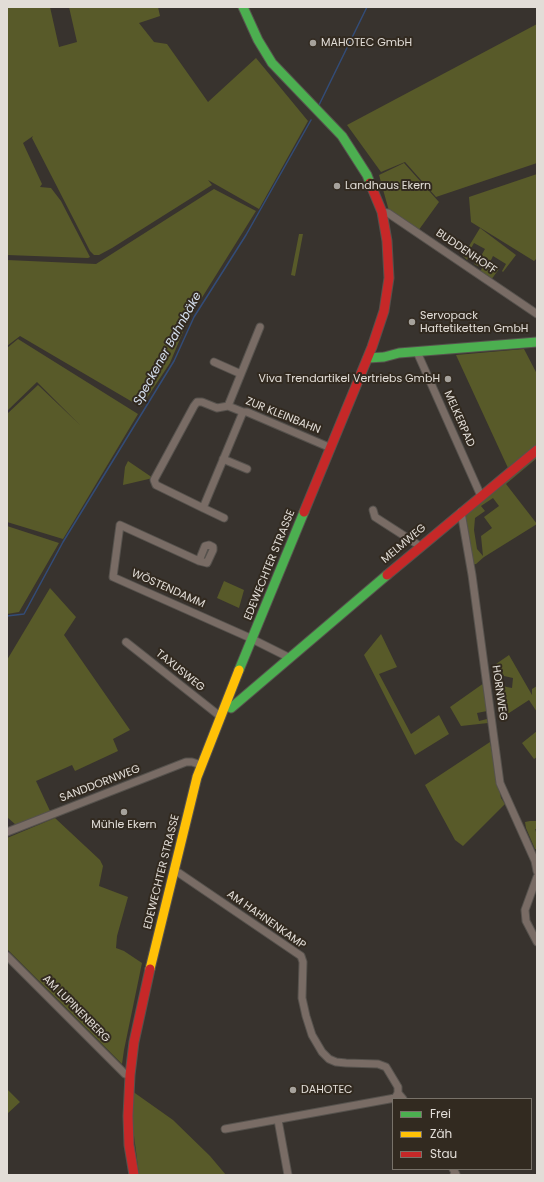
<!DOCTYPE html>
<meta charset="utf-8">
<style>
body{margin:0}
#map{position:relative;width:544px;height:1182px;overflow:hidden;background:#38332e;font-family:Poppins,sans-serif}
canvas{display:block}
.frame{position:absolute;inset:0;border:8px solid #e2ddd7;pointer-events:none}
.legend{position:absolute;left:392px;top:1098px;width:140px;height:72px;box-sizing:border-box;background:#322a20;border:1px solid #787269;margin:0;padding:5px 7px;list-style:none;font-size:12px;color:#e2ddd7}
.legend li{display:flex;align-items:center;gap:8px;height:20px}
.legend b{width:20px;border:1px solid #787269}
</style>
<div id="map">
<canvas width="544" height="1182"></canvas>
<div class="frame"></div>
<ul class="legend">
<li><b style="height:5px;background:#4caf50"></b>Frei</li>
<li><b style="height:5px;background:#ffc107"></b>Zäh</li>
<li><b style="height:5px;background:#c62828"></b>Stau</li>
</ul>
</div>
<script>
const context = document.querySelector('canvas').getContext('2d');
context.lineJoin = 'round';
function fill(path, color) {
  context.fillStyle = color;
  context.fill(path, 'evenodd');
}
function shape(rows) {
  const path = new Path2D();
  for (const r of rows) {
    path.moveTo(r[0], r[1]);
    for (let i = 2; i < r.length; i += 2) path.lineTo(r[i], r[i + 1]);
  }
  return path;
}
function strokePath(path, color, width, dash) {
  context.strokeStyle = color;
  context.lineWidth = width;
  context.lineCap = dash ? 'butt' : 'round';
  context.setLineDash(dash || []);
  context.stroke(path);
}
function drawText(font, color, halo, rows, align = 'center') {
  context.font = font + ' Poppins,sans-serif';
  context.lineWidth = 4;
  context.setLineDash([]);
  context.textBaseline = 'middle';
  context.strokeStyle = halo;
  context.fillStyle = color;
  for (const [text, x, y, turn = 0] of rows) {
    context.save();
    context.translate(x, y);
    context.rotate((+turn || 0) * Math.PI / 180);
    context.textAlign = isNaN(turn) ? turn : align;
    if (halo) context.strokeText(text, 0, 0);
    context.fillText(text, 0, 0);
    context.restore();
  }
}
fill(shape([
 [7,7,50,7,59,47,77,42,69,7,158,7,160,16,139,23,154,42,167,44,208,102,256,58,308,121,259,209,208,180,212,185,112,248,99,255,94,255,90,251,32,138,33,136,23,143,42,184,40,187,51,188,61,201,90,257,88,258,7,255],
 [537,24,537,163,436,197,405,162,381,172,347,125],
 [404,163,439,202,418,231,389,211,379,175],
 [537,174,537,258,534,261,471,222,469,197],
 [214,189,256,211,188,320,170,363,141,407,20,336,7,346,7,260,96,264],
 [480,228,516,255,503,272,502,271,506,264,493,256,490,262,499,269,491,280,480,272,482,268,474,264,476,261,482,264,485,259,481,256,485,249,474,243,469,252,471,254,467,260,463,256],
 [299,234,303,234,295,276,291,275],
 [18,339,138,414,63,539,7,522,7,414,38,385,80,425,37,382,7,411,7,348],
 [524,349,537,374,537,458,506,484,537,524,484,557,476,564,470,565,461,512,508,468,456,355],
 [493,498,499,506,484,517,492,528,481,536,483,556,477,549,474,530,475,518,485,511,481,506],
 [128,461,153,478,123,485,125,467],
 [7,526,59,543,19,612,7,614],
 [224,581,244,590,239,608,217,598],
 [50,588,76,617,64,635,130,730,113,739,118,751,75,771,72,765,36,781,50,811,16,825,7,817,7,660],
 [381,634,397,667,379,674,411,734,439,715,449,734,415,755,364,655],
 [509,655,532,695,532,689,537,686,537,712,529,700,509,713,498,710,495,689,502,686,512,688,513,678,504,676,496,664],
 [484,683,487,711,477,713,479,721,487,719,488,723,461,726,450,707],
 [537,731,537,757,534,759,522,743],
 [490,742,501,798,505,804,463,846,455,840,425,785],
 [55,818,100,860,103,866,99,886,128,897,117,936,116,948,124,951,142,963,124,1050,122,1064,7,949,7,838],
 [530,821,537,821,537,829,535,829,537,835,537,849,535,849,526,828,525,822],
 [7,1089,20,1102,7,1114],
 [132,1091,173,1120,210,1156,226,1175,139,1175,132,1120]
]), '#585a29');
strokePath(shape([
 [319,105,367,7],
 [7,616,24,614,63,542,174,361,194,317,246,235,311,120]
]), '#334c77', 1.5);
const street = shape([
 [382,212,388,213,537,314],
 [417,352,481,496],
 [214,362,241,374],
 [228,406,260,327],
 [243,412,203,508,156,485,154,480,194,406,197,402,202,402,217,408,228,406,243,412,247,412,331,448],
 [223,459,247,469],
 [203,508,224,518],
 [373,510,375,517,420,546],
 [461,512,472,575,500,783,535,861,537,871],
 [199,561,205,546,209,545,213,547,213,550,207,563,199,561,120,525,113,577,248,637,290,658],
 [126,642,221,717],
 [7,832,186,762,192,762,201,765],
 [174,872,179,873,301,956,303,962,302,998,306,1016,312,1035,322,1052,329,1059,336,1062,346,1063,378,1064,386,1067,398,1087,398,1093,403,1099],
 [537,877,525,910,526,921,537,942],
 [7,956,125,1074,130,1075],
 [278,1120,288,1175],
 [225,1129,395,1098,398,1093],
 [453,1169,456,1174,454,1175]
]);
const fast = shape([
 [243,7,258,40,272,63,342,136,367,175,370,183],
 [368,358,384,357,399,353,537,342],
 [239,670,304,512],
 [231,708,387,575]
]);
const slow = shape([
 [150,969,197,777,239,670]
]);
const jam = shape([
 [304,512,372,347,384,311,389,278,387,241,382,212,370,183],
 [387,575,537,450],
 [134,1175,129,1145,128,1116,130,1075,134,1042,150,969]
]);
strokePath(street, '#56524d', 9);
strokePath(fast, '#56524d', 11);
strokePath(slow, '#56524d', 11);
strokePath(jam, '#56524d', 11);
strokePath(street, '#796c65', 7);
strokePath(fast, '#4caf50', 9);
strokePath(slow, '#ffc107', 9);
strokePath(jam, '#c62828', 9);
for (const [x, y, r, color] of [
 [313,43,4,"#a6a29c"],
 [337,186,4,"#a6a29c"],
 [412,322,4,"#a6a29c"],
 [448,379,4,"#a6a29c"],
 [124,812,4,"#a6a29c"],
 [293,1090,4,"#a6a29c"]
]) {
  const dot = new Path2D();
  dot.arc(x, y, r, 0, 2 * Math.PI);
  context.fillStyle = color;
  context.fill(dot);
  strokePath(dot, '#322a20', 1.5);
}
drawText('11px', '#e2ddd7', '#322a20', [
 ["MAHOTEC GmbH",321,43],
 ["Landhaus Ekern",345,186],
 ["Servopack",420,316],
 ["Haftetiketten GmbH",420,329],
 ["Viva Trendartikel Vertriebs GmbH",440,379,"right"],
 ["Mühle Ekern",124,825,"center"],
 ["DAHOTEC",301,1090]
], 'left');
drawText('11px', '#e2ddd7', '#322a20', [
 ["BUDDENHOFF",466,252,34],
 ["ZUR KLEINBAHN",283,416,22],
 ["MELKERPAD",459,419,66],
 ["MELMWEG",404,544,-40],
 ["EDEWECHTER STRASSE",270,565,-68],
 ["WÖSTENDAMM",168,589,24],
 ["TAXUSWEG",180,671,39],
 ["HORNWEG",499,693,82],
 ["SANDDORNWEG",100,784,-21],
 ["EDEWECHTER STRASSE",162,872,-76],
 ["AM HAHNENKAMP",266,920,35],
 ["AM LUPINENBERG",76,1009,45]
]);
drawText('italic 12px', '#d7e1f0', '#322a20', [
 ["Speckener Bahnbäke",168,349,-61]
]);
</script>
